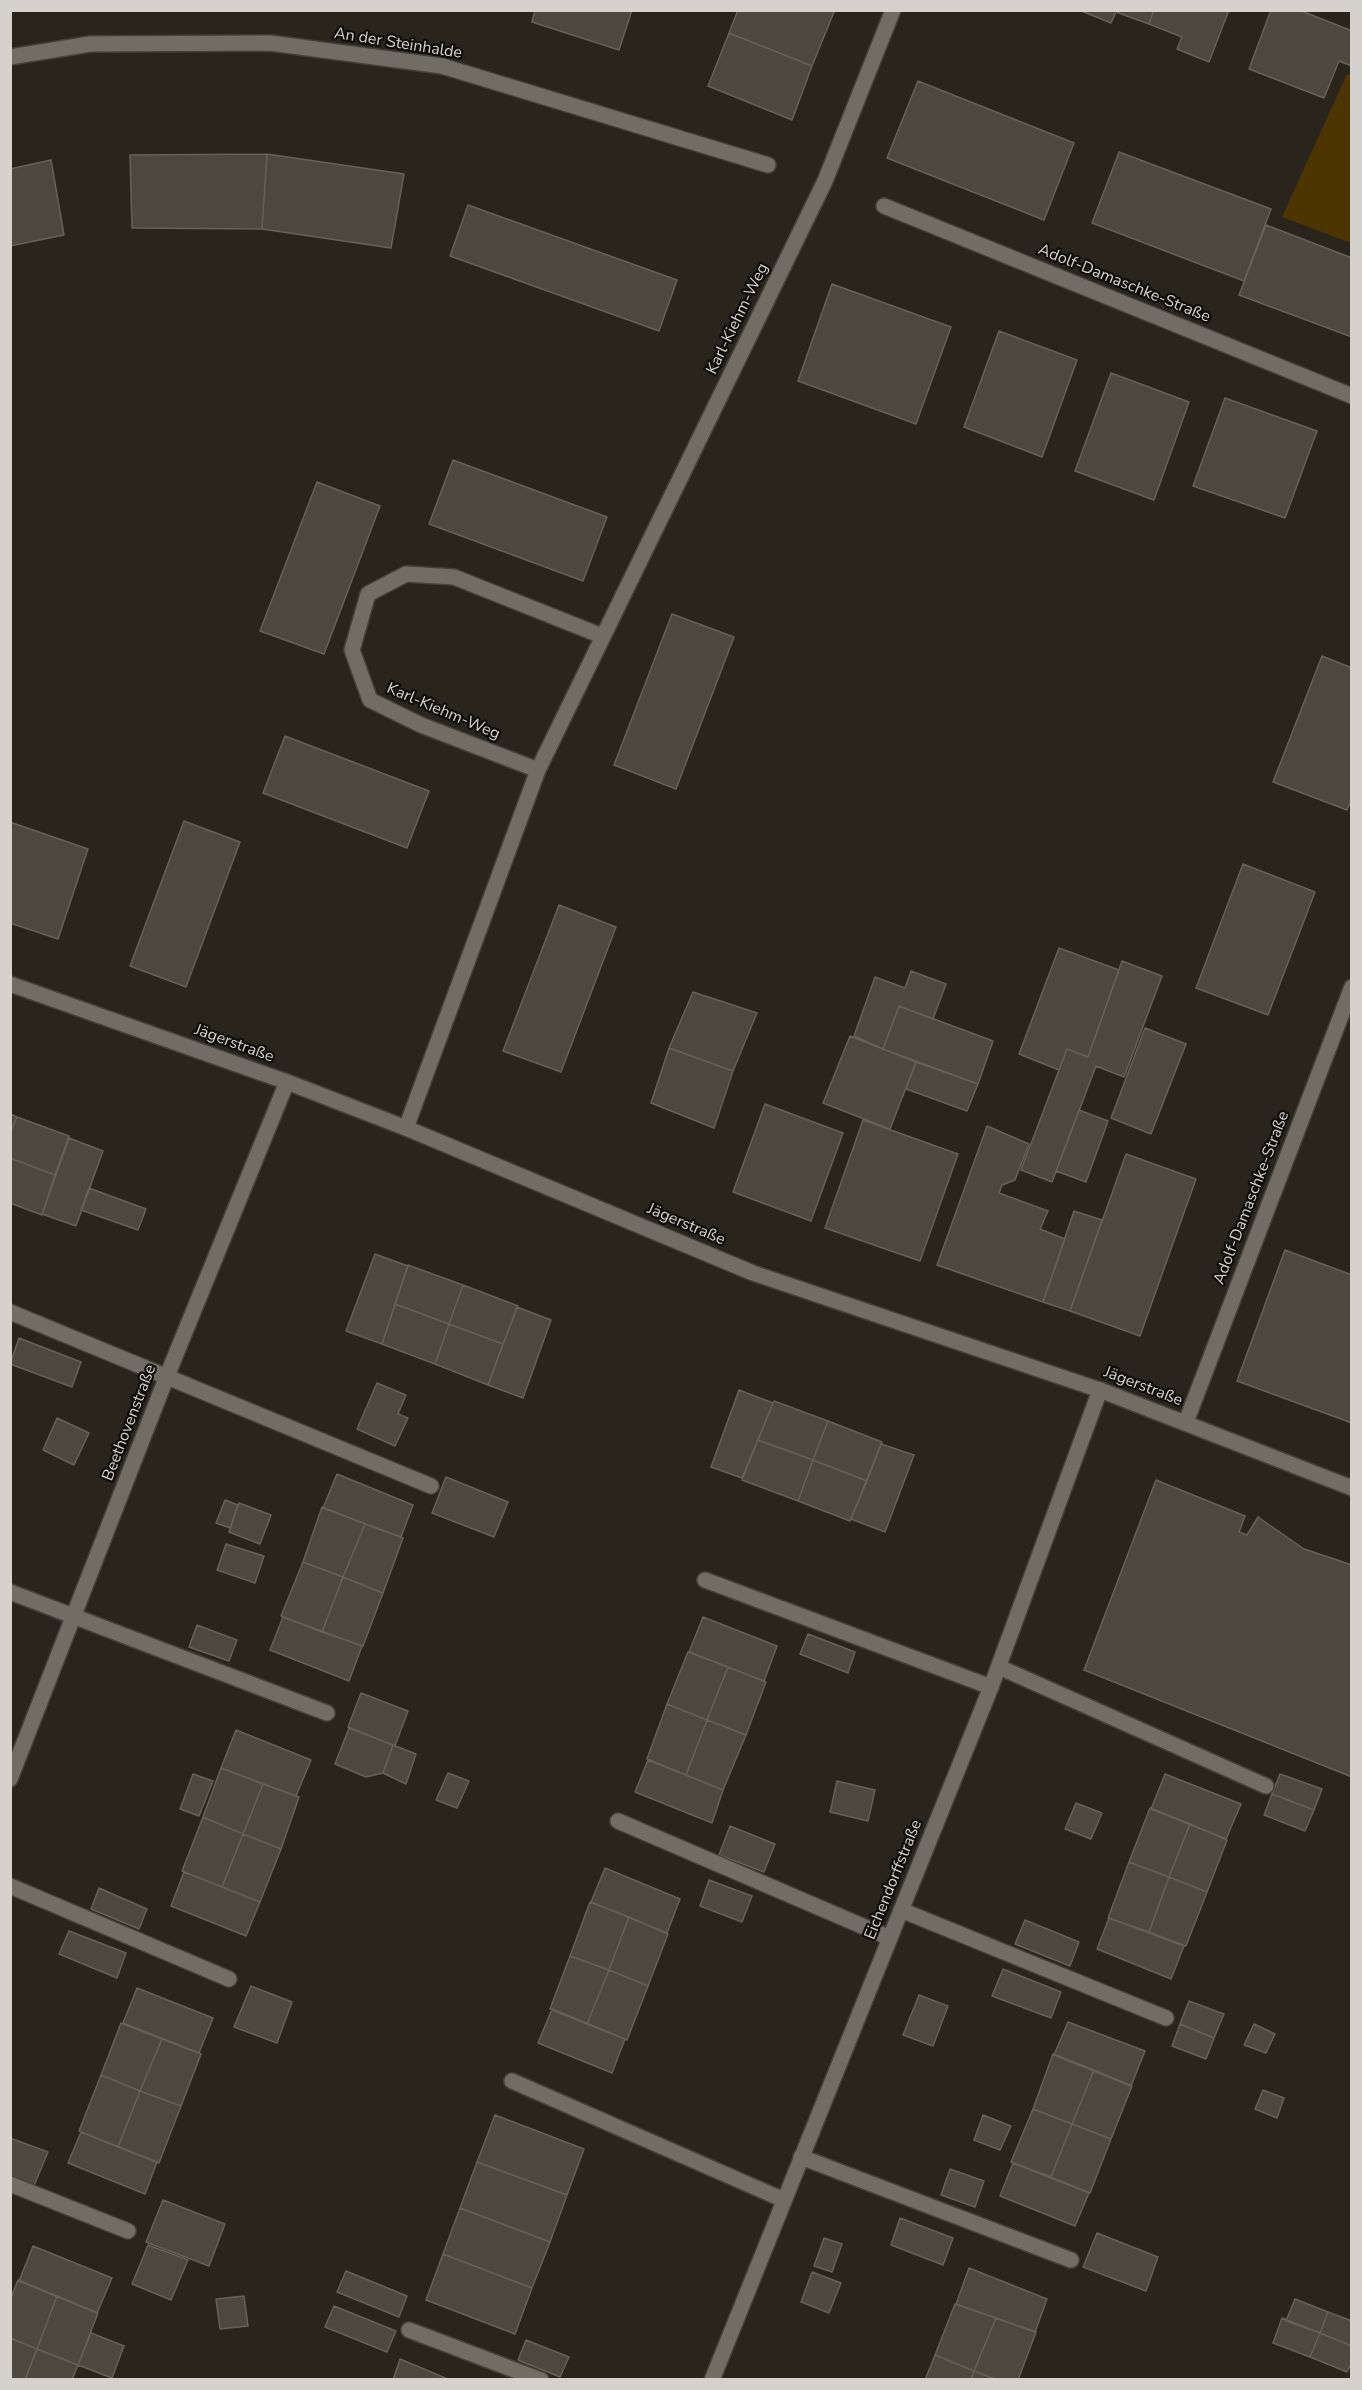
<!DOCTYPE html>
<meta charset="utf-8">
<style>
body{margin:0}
#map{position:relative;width:1362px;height:2390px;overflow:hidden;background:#29251d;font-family:"Nunito Sans",sans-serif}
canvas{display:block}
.frame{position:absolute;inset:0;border:12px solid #d5d2ce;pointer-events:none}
</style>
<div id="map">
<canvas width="1362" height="2390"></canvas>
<div class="frame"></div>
</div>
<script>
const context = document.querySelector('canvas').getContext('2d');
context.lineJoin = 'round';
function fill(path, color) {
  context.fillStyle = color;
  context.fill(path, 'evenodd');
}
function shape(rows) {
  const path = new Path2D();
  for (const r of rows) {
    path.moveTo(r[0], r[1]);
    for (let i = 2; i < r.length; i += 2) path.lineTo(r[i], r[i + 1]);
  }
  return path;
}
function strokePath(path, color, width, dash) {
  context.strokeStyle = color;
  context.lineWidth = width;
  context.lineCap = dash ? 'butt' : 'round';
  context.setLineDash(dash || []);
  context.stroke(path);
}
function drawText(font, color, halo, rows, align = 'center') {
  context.font = font + ' "Nunito Sans",sans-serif';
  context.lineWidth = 4.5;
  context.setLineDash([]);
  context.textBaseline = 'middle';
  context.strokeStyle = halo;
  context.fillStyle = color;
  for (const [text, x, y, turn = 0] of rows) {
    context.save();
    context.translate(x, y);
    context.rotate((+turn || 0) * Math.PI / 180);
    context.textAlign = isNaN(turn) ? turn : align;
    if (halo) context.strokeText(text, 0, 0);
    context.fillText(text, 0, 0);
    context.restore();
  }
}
fill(shape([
 [1347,74,1352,76,1351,243,1282,217]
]), '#4c3500');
const building = shape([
 [535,10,632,10,619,50,532,22,535,10],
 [738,10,829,10,834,12,812,66,729,33,738,10],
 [1079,10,1154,10,1149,24,1116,12,1111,23,1079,10],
 [1154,10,1229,10,1209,62,1177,49,1182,37,1149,24,1154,10],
 [1271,10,1299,10,1352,31,1352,66,1339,61,1324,98,1249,69,1271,10],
 [729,33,812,66,792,120,708,86,729,33],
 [918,81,1074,143,1044,220,887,158,918,81],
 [1119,152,1271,209,1244,281,1092,223,1119,152],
 [267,154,262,229,132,228,130,155,267,154],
 [267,154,404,174,391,248,262,229,267,154],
 [51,160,64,235,10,246,10,169,51,160],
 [468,205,677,280,659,331,450,256,468,205],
 [1266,225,1352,258,1352,337,1239,295,1266,225],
 [832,284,951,327,916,424,798,381,832,284],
 [999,331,1077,360,1042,457,964,427,999,331],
 [1111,373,1189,402,1154,500,1075,471,1111,373],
 [1225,398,1317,431,1285,518,1193,486,1225,398],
 [453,460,607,517,583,581,429,524,453,460],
 [317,482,380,506,324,654,260,631,317,482],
 [672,614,734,637,676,789,614,765,672,614],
 [1322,656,1352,668,1352,799,1347,810,1273,782,1322,656],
 [285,736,429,791,407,848,263,793,285,736],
 [184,821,240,842,186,987,130,966,184,821],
 [10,822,88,849,58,939,10,923,10,822],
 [1243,864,1315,892,1268,1015,1196,988,1243,864],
 [559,905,616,927,561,1072,503,1051,559,905],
 [1059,948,1119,970,1088,1057,1067,1049,1059,1070,1019,1054,1059,948],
 [1122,961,1162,976,1124,1077,1096,1066,1052,1182,1021,1170,1067,1049,1088,1057,1122,961],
 [911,971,946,984,933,1019,899,1006,883,1049,854,1036,875,977,905,988,911,971],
 [693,992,757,1013,733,1071,669,1048,693,992],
 [899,1006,993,1041,978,1084,883,1049,899,1006],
 [1145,1028,1186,1044,1151,1134,1111,1118,1145,1028],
 [850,1036,916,1062,890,1129,823,1103,850,1036],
 [669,1048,733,1071,714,1128,651,1103,669,1048],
 [916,1062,978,1084,967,1111,906,1089,916,1062],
 [765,1104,843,1133,811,1221,733,1192,765,1104],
 [1079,1110,1108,1121,1086,1182,1056,1171,1079,1110],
 [10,1114,17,1117,10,1133,10,1114],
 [17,1117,69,1136,55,1175,10,1158,10,1133,17,1117],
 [863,1120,958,1154,920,1261,825,1228,863,1120],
 [987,1126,1029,1144,1015,1180,1002,1185,999,1193,1048,1211,1040,1229,1065,1239,1043,1302,937,1265,987,1126],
 [69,1138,103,1151,76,1226,42,1214,69,1138],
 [1126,1154,1196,1179,1140,1336,1070,1311,1126,1154],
 [10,1158,55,1175,42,1215,10,1203,10,1158],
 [89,1188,146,1209,138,1230,81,1210,89,1188],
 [1074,1211,1102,1220,1070,1311,1043,1302,1074,1211],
 [1285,1250,1352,1275,1352,1423,1237,1381,1285,1250],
 [375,1254,408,1266,382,1344,346,1331,375,1254],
 [408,1265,463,1285,449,1324,395,1304,408,1265],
 [463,1285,518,1306,503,1344,449,1324,463,1285],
 [395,1304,449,1324,435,1364,382,1344,395,1304],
 [517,1307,551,1320,523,1398,488,1385,517,1307],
 [449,1324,503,1344,488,1385,435,1364,449,1324],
 [19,1338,81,1362,72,1387,10,1364,19,1338],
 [377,1383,406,1395,398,1414,408,1418,395,1446,357,1429,377,1383],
 [739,1390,773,1403,742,1478,711,1467,739,1390],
 [774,1401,828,1421,813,1460,758,1440,774,1401],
 [57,1418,89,1433,74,1465,43,1450,57,1418],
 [828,1421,882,1442,867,1481,813,1460,828,1421],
 [758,1440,813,1460,798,1501,742,1480,758,1440],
 [881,1444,914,1455,885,1532,851,1519,881,1444],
 [813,1460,867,1481,850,1521,798,1501,813,1460],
 [337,1474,413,1505,401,1537,323,1508,337,1474],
 [446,1477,508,1502,494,1537,432,1513,446,1477],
 [1156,1480,1245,1516,1239,1532,1247,1535,1258,1517,1304,1549,1352,1565,1352,1777,1084,1670,1156,1480],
 [225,1500,238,1505,230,1528,216,1523,225,1500],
 [239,1503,271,1515,260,1544,229,1532,239,1503],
 [322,1507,365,1524,343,1577,303,1562,322,1507],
 [365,1524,403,1538,383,1593,343,1577,365,1524],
 [226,1544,264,1556,255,1583,217,1570,226,1544],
 [303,1562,343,1577,322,1632,281,1616,303,1562],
 [343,1577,383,1593,363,1646,322,1632,343,1577],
 [283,1617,362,1646,349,1681,270,1650,283,1617],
 [703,1617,777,1646,764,1681,689,1652,703,1617],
 [197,1625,237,1640,229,1661,189,1647,197,1625],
 [808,1634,855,1652,848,1673,800,1654,808,1634],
 [688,1652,728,1667,707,1720,667,1704,688,1652],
 [728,1667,766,1682,746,1735,707,1720,728,1667],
 [361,1693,408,1711,395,1746,348,1727,361,1693],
 [667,1704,707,1720,686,1775,647,1759,667,1704],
 [707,1720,746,1735,723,1790,686,1775,707,1720],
 [349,1728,393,1745,383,1773,366,1777,335,1764,349,1728],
 [236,1730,311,1760,296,1796,221,1768,236,1730],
 [393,1745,416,1754,406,1784,383,1773,393,1745],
 [648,1760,723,1790,712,1823,635,1792,648,1760],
 [221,1768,263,1784,243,1834,203,1817,221,1768],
 [448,1773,469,1781,457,1808,436,1800,448,1773],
 [193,1774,213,1781,199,1816,180,1809,193,1774],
 [1165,1774,1241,1804,1226,1839,1151,1809,1165,1774],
 [1280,1774,1322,1789,1314,1810,1272,1794,1280,1774],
 [837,1781,875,1790,868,1821,830,1812,837,1781],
 [263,1784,299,1797,281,1849,243,1834,263,1784],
 [1272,1794,1314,1810,1305,1831,1264,1815,1272,1794],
 [1076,1803,1102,1813,1091,1839,1065,1829,1076,1803],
 [1150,1808,1190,1824,1169,1877,1129,1862,1150,1808],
 [203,1817,243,1834,222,1887,182,1871,203,1817],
 [1190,1824,1227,1840,1207,1892,1169,1877,1190,1824],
 [730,1826,775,1844,764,1872,719,1855,730,1826],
 [243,1834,281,1849,260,1902,222,1887,243,1834],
 [1129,1862,1169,1877,1149,1932,1108,1918,1129,1862],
 [605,1868,680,1899,667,1933,591,1902,605,1868],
 [184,1872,260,1902,246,1936,171,1906,184,1872],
 [1169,1877,1207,1892,1186,1946,1149,1932,1169,1877],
 [709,1880,752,1896,742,1922,700,1906,709,1880],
 [99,1888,147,1909,139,1929,91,1909,99,1888],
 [590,1902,629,1917,609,1970,570,1956,590,1902],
 [629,1917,668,1934,648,1986,609,1970,629,1917],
 [1109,1918,1184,1946,1171,1979,1097,1949,1109,1918],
 [1025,1920,1079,1942,1070,1966,1015,1944,1025,1920],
 [69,1931,126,1953,117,1978,59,1954,69,1931],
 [570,1956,609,1970,587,2024,550,2009,570,1956],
 [1003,1969,1061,1992,1051,2018,992,1996,1003,1969],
 [609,1970,648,1986,627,2040,587,2024,609,1970],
 [251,1986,292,2002,277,2043,234,2027,251,1986],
 [137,1988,213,2018,199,2053,123,2023,137,1988],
 [919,1995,948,2006,933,2046,903,2035,919,1995],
 [1189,2001,1224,2014,1214,2038,1180,2024,1189,2001],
 [552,2009,625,2039,612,2073,538,2043,552,2009],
 [1068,2022,1145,2051,1131,2086,1054,2055,1068,2022],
 [121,2023,162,2039,140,2091,101,2075,121,2023],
 [1180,2024,1214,2038,1206,2059,1172,2046,1180,2024],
 [1254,2024,1275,2034,1266,2053,1244,2045,1254,2024],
 [162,2039,201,2054,181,2106,140,2091,162,2039],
 [1053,2054,1094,2070,1072,2124,1033,2109,1053,2054],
 [1094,2070,1132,2086,1111,2139,1072,2124,1094,2070],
 [101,2075,140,2091,118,2147,79,2131,101,2075],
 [1263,2090,1284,2098,1277,2118,1255,2109,1263,2090],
 [140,2091,181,2106,159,2163,118,2147,140,2091],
 [1033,2109,1072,2124,1051,2177,1011,2162,1033,2109],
 [495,2115,584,2149,567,2195,477,2162,495,2115],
 [983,2115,1011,2126,1000,2150,974,2140,983,2115],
 [1072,2124,1111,2139,1090,2193,1051,2177,1072,2124],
 [81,2132,157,2162,145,2194,68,2163,81,2132],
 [10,2138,48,2152,33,2188,10,2179,10,2138],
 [477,2162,567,2195,550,2242,460,2208,477,2162],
 [1013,2163,1089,2193,1075,2226,1000,2196,1013,2163],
 [950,2169,984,2181,975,2207,941,2195,950,2169],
 [163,2200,225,2224,209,2266,146,2242,163,2200],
 [460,2208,550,2242,532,2288,443,2254,460,2208],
 [900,2218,953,2238,943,2265,891,2245,900,2218],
 [1097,2233,1158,2257,1146,2291,1083,2267,1097,2233],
 [824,2238,842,2244,832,2272,814,2266,824,2238],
 [148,2245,188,2260,171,2300,132,2284,148,2245],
 [33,2246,112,2278,97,2313,19,2281,33,2246],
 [443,2254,532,2288,515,2334,426,2300,443,2254],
 [969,2268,1047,2299,1035,2332,956,2304,969,2268],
 [346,2271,407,2296,399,2317,337,2292,346,2271],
 [812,2272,841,2283,829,2313,801,2302,812,2272],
 [18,2280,57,2296,37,2349,10,2338,10,2300,18,2280],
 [57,2296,98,2313,78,2365,37,2349,57,2296],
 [244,2296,248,2326,220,2329,216,2299,244,2296],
 [1295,2299,1328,2312,1320,2333,1286,2321,1295,2299],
 [955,2304,996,2318,974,2371,935,2355,955,2304],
 [334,2306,396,2331,387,2352,325,2327,334,2306],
 [1328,2312,1352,2321,1352,2346,1320,2333,1328,2312],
 [996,2318,1036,2332,1018,2380,997,2380,974,2371,996,2318],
 [1282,2318,1320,2333,1310,2357,1273,2343,1282,2318],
 [91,2333,124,2346,112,2378,78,2365,91,2333],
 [1320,2333,1352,2346,1352,2362,1347,2372,1310,2357,1320,2333],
 [10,2338,37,2349,25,2380,10,2380,10,2338],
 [526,2340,569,2357,560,2377,518,2360,526,2340],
 [37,2349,78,2365,72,2380,25,2380,37,2349],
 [935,2355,974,2371,971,2380,925,2380,935,2355],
 [400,2359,450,2380,393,2380,400,2359],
 [974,2371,997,2380,971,2380,974,2371]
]);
fill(building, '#4c483f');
strokePath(building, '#666158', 1.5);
const service = shape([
 [10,1312,431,1486],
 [705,1580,991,1687],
 [10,1592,327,1713],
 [999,1667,1266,1786],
 [618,1821,890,1938],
 [10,1886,229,1979],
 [901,1910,1166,2018],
 [512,2081,784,2200],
 [801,2157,1071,2260],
 [10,2184,128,2231],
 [409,2330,541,2380]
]);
const minor = shape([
 [10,57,90,44,270,43,442,66,768,165],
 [884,206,1352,396],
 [538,770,421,725,370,700,352,650,368,594,406,574,454,577,602,636],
 [406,1128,538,770,825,181,893,10],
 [1186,1422,1352,987],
 [10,1779,167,1376,287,1082],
 [712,2380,991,1687,1100,1390]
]);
const tertiary = shape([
 [10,984,287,1082,406,1128,753,1273,1100,1390,1352,1488]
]);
strokePath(service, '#44413b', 18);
strokePath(minor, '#44413b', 18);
strokePath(tertiary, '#44413b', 18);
strokePath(service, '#726d64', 15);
strokePath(minor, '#726d64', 15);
strokePath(tertiary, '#726d64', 15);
drawText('16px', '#d5d2ce', '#100e0b', [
 ["An der Steinhalde",398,44,9],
 ["Adolf-Damaschke-Straße",1124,284,22],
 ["Karl-Kiehm-Weg",738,319,-64],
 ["Karl-Kiehm-Weg",443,712,23],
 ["Jägerstraße",234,1044,20],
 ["Adolf-Damaschke-Straße",1252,1198,-69],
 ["Jägerstraße",686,1225,23],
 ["Jägerstraße",1143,1387,21],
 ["Beethovenstraße",130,1423,-69],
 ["Eichendorffstraße",894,1880,-68]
]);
</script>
